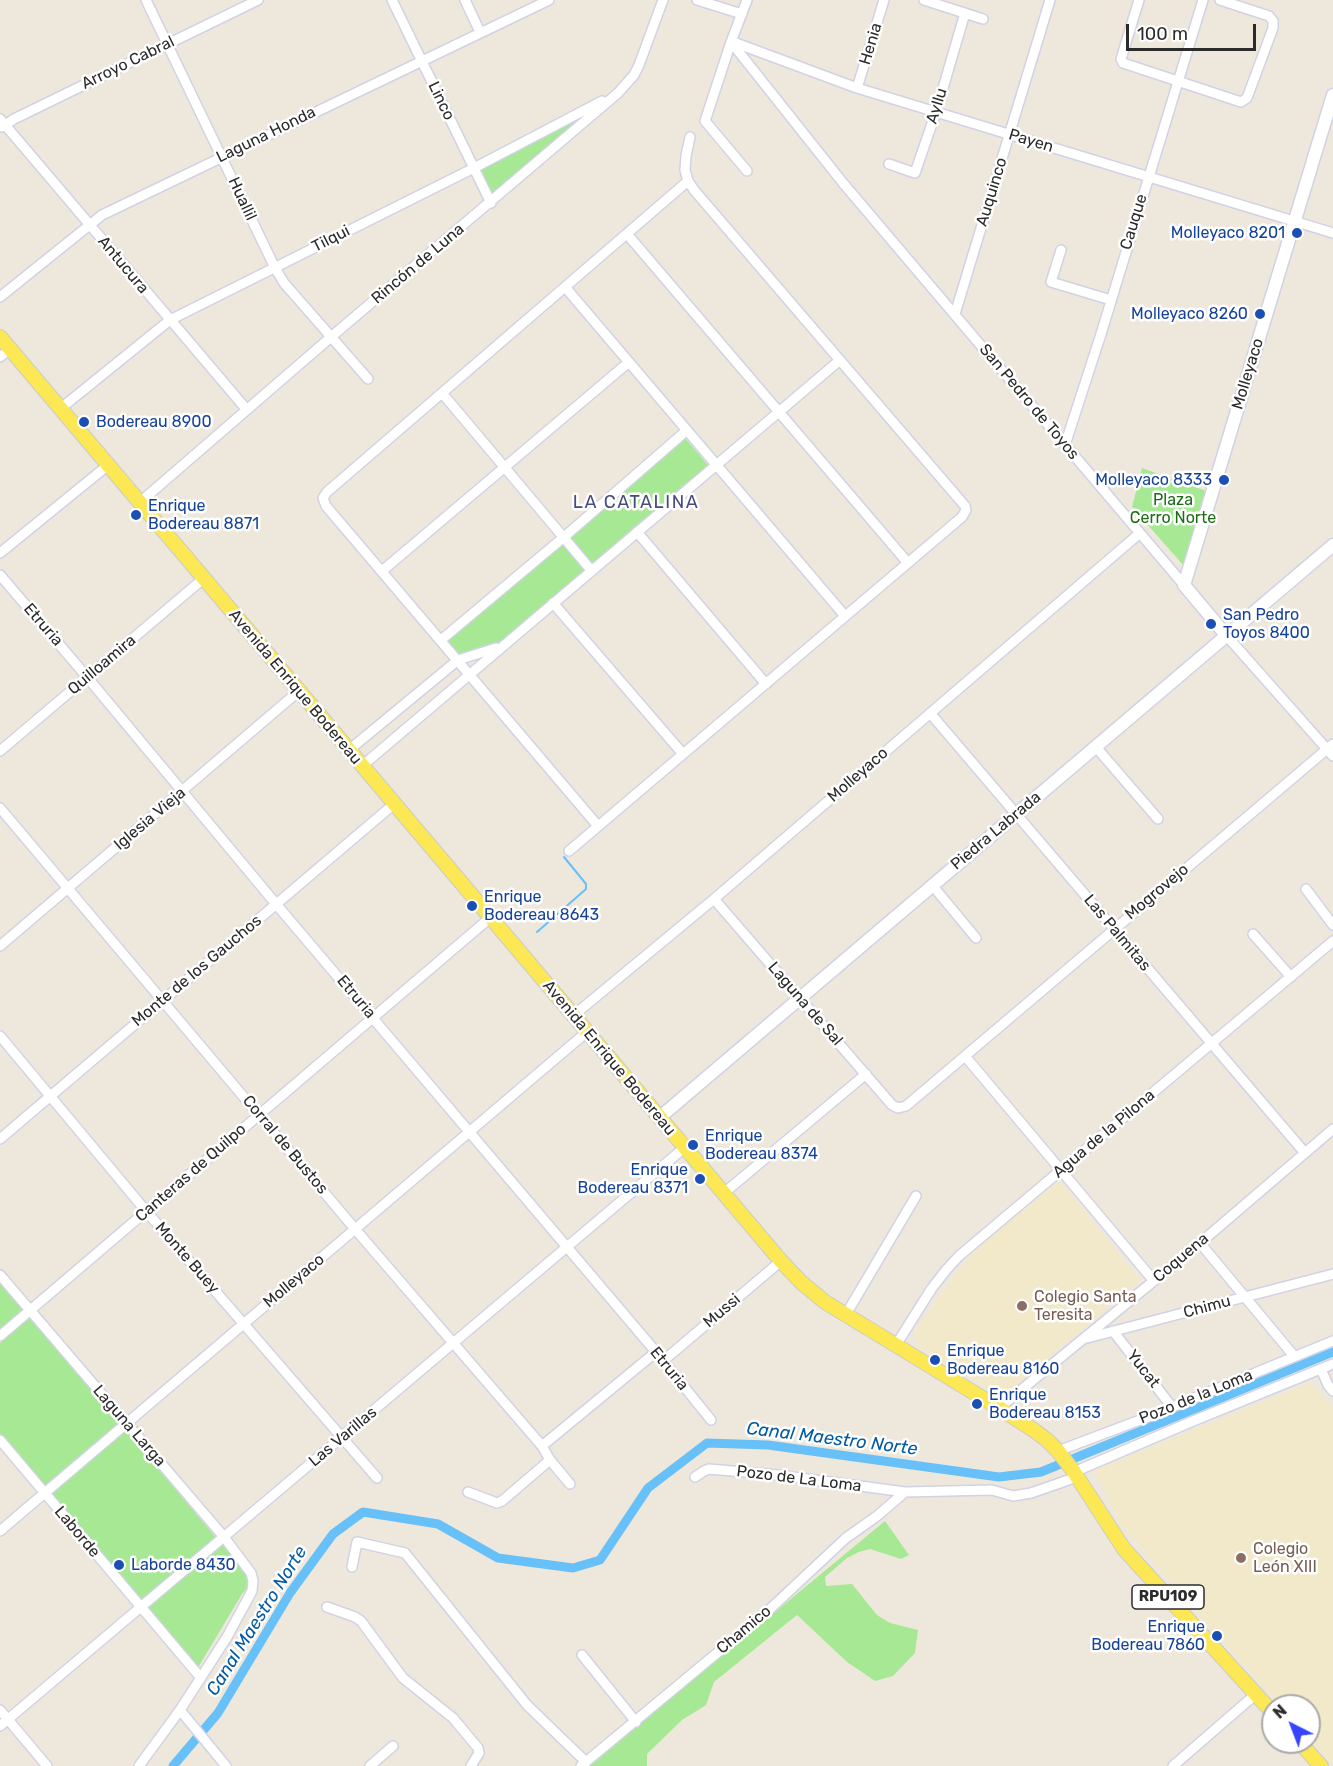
<!DOCTYPE html>
<meta charset="utf-8">
<style>
body{margin:0}
#map{position:relative;width:1333px;height:1766px;overflow:hidden;background:#eee8dc;font-family:Rubik,sans-serif}
canvas{display:block}
.north{position:absolute;left:1261px;top:1694px;width:60px;height:60px;box-sizing:border-box;background:#fff;border:2px solid #aaa;border-radius:50%;rotate:318deg;font-size:16px;font-weight:700;line-height:24px;text-align:center;color:#2b2b2b}
.north::after{content:'';display:block;margin:auto;width:21px;height:27px;background:#3845ff;clip-path:polygon(50% 0,100% 100%,50% 72%,0 100%)}
.scale{position:absolute;left:1126px;top:24px;width:130px;height:27px;box-sizing:border-box;border:3px solid #2b2b2b;border-top:0;padding-left:8px;font-size:18px;line-height:21px;white-space:nowrap;color:#2b2b2b;-webkit-text-stroke:4px #fff;paint-order:stroke}
</style>
<div id="map">
<canvas width="1333" height="1766"></canvas>
<div class="north">N</div>
<div class="scale">100 m</div>
</div>
<script>
const context = document.querySelector('canvas').getContext('2d');
context.lineJoin = 'round';
function fill(path, color) {
  context.fillStyle = color;
  context.fill(path, 'evenodd');
}
function shape(rows) {
  const path = new Path2D();
  for (const r of rows) {
    path.moveTo(r[0], r[1]);
    for (let i = 2; i < r.length; i += 2) path.lineTo(r[i], r[i + 1]);
  }
  return path;
}
function strokePath(path, color, width, dash) {
  context.strokeStyle = color;
  context.lineWidth = width;
  context.lineCap = dash ? 'butt' : 'round';
  context.setLineDash(dash || []);
  context.stroke(path);
}
function drawText(font, color, halo, rows, align = 'center') {
  context.font = font + ' Rubik,sans-serif';
  context.lineWidth = 5;
  context.setLineDash([]);
  context.textBaseline = 'middle';
  context.strokeStyle = halo;
  context.fillStyle = color;
  for (const [text, x, y, turn = 0] of rows) {
    context.save();
    context.translate(x, y);
    context.rotate((+turn || 0) * Math.PI / 180);
    context.textAlign = isNaN(turn) ? turn : align;
    if (halo) context.strokeText(text, 0, 0);
    context.fillText(text, 0, 0);
    context.restore();
  }
}
fill(shape([
 [1059,1181,1140,1280,1003,1397,918,1346,915,1331,973,1251],
 [1310,1383,1333,1408,1333,1764,1309,1738,1309,1706,1280,1706,1124,1529,1094,1470]
]), '#f1e9ca');
fill(shape([
 [609,101,487,202,472,172],
 [685,438,708,465,593,564,570,537],
 [1142,468,1212,493,1183,565,1132,507],
 [563,543,585,571,504,641,458,655,446,642],
 [0,1282,25,1312,0,1333],
 [30,1317,119,1423,44,1487,0,1435,0,1343],
 [126,1430,218,1540,141,1604,49,1494],
 [885,1521,909,1555,901,1559,870,1549,859,1552,847,1558,825,1577,826,1586,852,1584,877,1615,890,1623,918,1630,915,1653,893,1676,875,1681,847,1662,797,1615,714,1682,706,1705,682,1720,647,1754,647,1766,589,1766],
 [222,1544,253,1581,242,1594,196,1671,145,1609]
]), '#a7e894');
strokePath(shape([
 [537,932,586,889,586,884,564,857]
]), '#67c0f8', 2);
strokePath(shape([
 [173,1766,218,1713,290,1593,333,1534,363,1512,438,1524,498,1558,573,1568,600,1560,648,1488,707,1443,768,1445,999,1477,1041,1472,1333,1352]
]), '#67c0f8', 9);
const street = shape([
 [146,0,275,268,284,283,368,379],
 [392,0,491,203],
 [465,0,480,32],
 [697,0,742,14],
 [747,0,731,42,705,121,747,171],
 [924,0,983,19],
 [1139,0,1121,59,1123,63,1241,102,1247,98,1273,28,1273,21,1269,16,1220,0],
 [731,42,843,183,1184,585],
 [733,42,857,88,1333,233],
 [857,88,884,0],
 [0,119,247,410],
 [2,127,14,119,258,0],
 [889,164,915,173,936,112,965,13],
 [627,234,908,563],
 [1061,250,1051,282,1111,300],
 [565,287,845,616],
 [0,297,102,215,549,0],
 [955,314,1050,0],
 [0,357,10,349],
 [442,393,591,570],
 [60,409,170,320,474,168,602,101],
 [1065,445,1101,334,1203,0],
 [139,503,331,337,618,93,634,75,639,65,663,0],
 [637,532,766,684],
 [0,553,107,466],
 [382,571,629,362],
 [0,575,87,677,276,904,656,1352,711,1420],
 [553,603,683,754],
 [1226,635,1333,756],
 [441,640,564,537,686,431],
 [930,713,1305,1153],
 [1095,746,1158,819],
 [349,750,458,660,496,648],
 [0,751,203,579],
 [362,766,840,360],
 [0,808,355,1229,542,1446,550,1460,570,1484],
 [598,826,326,506,323,498,327,492,688,181],
 [569,851,962,517,966,510,965,506,694,190,688,181,685,170,686,156,690,137],
 [932,885,976,938],
 [1306,889,1333,925],
 [714,899,892,1105,898,1108,906,1106,1333,744],
 [1253,934,1291,977],
 [0,946,299,691],
 [574,1015,714,899,1140,533],
 [0,1036,146,1211,377,1478],
 [965,1056,1154,1281],
 [0,1139,394,804],
 [724,1193,866,1074],
 [1200,1243,1294,1356],
 [0,1275,224,1537,251,1573,253,1581,252,1591,227,1637,180,1710,139,1766],
 [845,1316,916,1196],
 [1113,1331,1172,1407],
 [0,1336,491,917],
 [1087,1338,1333,1274],
 [896,1345,932,1288,947,1269,959,1256,1333,941],
 [663,1361,781,1261],
 [1321,1369,1328,1385,1333,1391],
 [999,1408,1200,1243,1333,1129],
 [0,1440,201,1678],
 [542,1446,656,1352],
 [1058,1451,1148,1417,1333,1341],
 [1074,1472,1193,1421,1333,1364],
 [695,1477,704,1471,709,1469,778,1475,905,1492,992,1490,1013,1496,1031,1493,1077,1477],
 [468,1492,497,1503,502,1501,550,1460],
 [0,1531,588,1031],
 [352,1567,357,1542,405,1553,527,1705,586,1762],
 [327,1607,355,1617,361,1621,403,1678,453,1718,478,1748,479,1753,471,1766],
 [582,1655,636,1722],
 [0,1710,47,1766],
 [180,1710,226,1766],
 [0,1726,684,1148],
 [370,1766,393,1746],
 [581,1766,770,1609,846,1538,877,1516,905,1492],
 [1173,1766,1256,1694]
]);
const secondary = shape([
 [1226,635,1184,585,1333,95],
 [659,1118,1333,545]
]);
const primary = shape([
 [0,337,781,1261,802,1283,825,1302,999,1408,1035,1431,1047,1440,1058,1451,1074,1472,1124,1549,1273,1713],
 [1299,1742,1321,1766]
]);
strokePath(street, '#d1d2e5', 12);
strokePath(secondary, '#d1d2e5', 15);
strokePath(primary, '#ccc', 16);
strokePath(street, '#fff', 9);
strokePath(secondary, '#fff', 12);
strokePath(primary, '#fbe854', 14);
for (const [x, y, r, color] of [
 [1297,233,6,"#1a4fb4"],
 [1260,314,6,"#1a4fb4"],
 [84,422,6,"#1a4fb4"],
 [1224,480,6,"#1a4fb4"],
 [136,515,6,"#1a4fb4"],
 [1211,624,6,"#1a4fb4"],
 [472,906,6,"#1a4fb4"],
 [693,1145,6,"#1a4fb4"],
 [700,1179,6,"#1a4fb4"],
 [1022,1306,6,"#8d6e63"],
 [935,1360,6,"#1a4fb4"],
 [977,1404,6,"#1a4fb4"],
 [1241,1558,6,"#8d6e63"],
 [119,1565,6,"#1a4fb4"],
 [1217,1636,6,"#1a4fb4"]
]) {
  const dot = new Path2D();
  dot.arc(x, y, r, 0, 2 * Math.PI);
  context.fillStyle = color;
  context.fill(dot);
  strokePath(dot, '#fff', 2);
}
for (const [x, y, w] of [
 [1168,1597,72]
]) {
  const box = new Path2D();
  box.roundRect(x - w / 2, y - 12, w, 24, 4.5);
  context.fillStyle = '#fff';
  context.fill(box);
  strokePath(box, '#2b2b2b', 1.5);
}
drawText('bold 15px', '#2b2b2b', null, [
 ["RPU109",1168,1597]
]);
drawText('16px', '#2b2b2b', '#fff', [
 ["Henia",871,44,-73],
 ["Arroyo Cabral",128,63,-26],
 ["Linco",441,101,64],
 ["Ayllu",937,106,-73],
 ["Laguna Honda",266,135,-26],
 ["Payen",1031,141,17],
 ["Auquinco",992,192,-73],
 ["Huallil",242,199,65],
 ["Cauque",1134,222,-73],
 ["Tilqui",331,239,-27],
 ["Rincón de Luna",418,264,-40],
 ["Antucura",123,265,50],
 ["Molleyaco",1248,374,-73],
 ["San Pedro de Toyos",1029,402,50],
 ["Etruria",43,625,49],
 ["Quilloamira",102,665,-40],
 ["Avenida Enrique Bodereau",295,687,50],
 ["Molleyaco",858,775,-41],
 ["Iglesia Vieja",150,819,-40],
 ["Piedra Labrada",996,831,-40],
 ["Mogrovejo",1157,892,-40],
 ["Las Palmitas",1117,933,50],
 ["Monte de los Gauchos",197,971,-40],
 ["Etruria",356,997,50],
 ["Laguna de Sal",805,1004,49],
 ["Avenida Enrique Bodereau",609,1058,50],
 ["Agua de la Pilona",1104,1134,-40],
 ["Corral de Bustos",285,1145,50],
 ["Canteras de Quilpo",191,1173,-41],
 ["Monte Buey",187,1258,49],
 ["Coquena",1181,1258,-40],
 ["Molleyaco",294,1281,-40],
 ["Chimu",1207,1307,-15],
 ["Mussi",722,1311,-40],
 ["Etruria",669,1369,51],
 ["Yucat",1143,1369,52],
 ["Pozo de la Loma",1196,1397,-22],
 ["Laguna Larga",129,1426,49],
 ["Las Varillas",343,1437,-40],
 ["Pozo de La Loma",799,1479,7],
 ["Laborde",77,1532,50],
 ["Chamico",744,1630,-40]
]);
drawText('16px', '#164399', '#fff', [
 ["Molleyaco 8201",1285,233,"right"],
 ["Molleyaco 8260",1248,314,"right"],
 ["Bodereau 8900",96,422],
 ["Molleyaco 8333",1212,480,"right"],
 ["Enrique",148,506],
 ["Bodereau 8871",148,524],
 ["San Pedro",1223,615],
 ["Toyos 8400",1223,633],
 ["Enrique",484,897],
 ["Bodereau 8643",484,915],
 ["Enrique",705,1136],
 ["Bodereau 8374",705,1154],
 ["Enrique",688,1170,"right"],
 ["Bodereau 8371",688,1188,"right"],
 ["Enrique",947,1351],
 ["Bodereau 8160",947,1369],
 ["Enrique",989,1395],
 ["Bodereau 8153",989,1413],
 ["Laborde 8430",131,1565],
 ["Enrique",1205,1627,"right"],
 ["Bodereau 7860",1205,1645,"right"]
], 'left');
drawText('16px', '#1c6e15', '#fff', [
 ["Plaza",1173,500],
 ["Cerro Norte",1173,518]
]);
drawText('16px', '#785e54', '#fff', [
 ["Colegio Santa",1034,1297],
 ["Teresita",1034,1315],
 ["Colegio",1253,1549],
 ["León XIII",1253,1567]
], 'left');
context.letterSpacing = '1.5px';
drawText('18px', '#474b7f', '#fff', [
 ["LA CATALINA",636,503]
]);
context.letterSpacing = '0px';
drawText('italic 18px', '#035ba6', '#fff', [
 ["Canal Maestro Norte",832,1439,7],
 ["Canal Maestro Norte",257,1621,-58]
]);
</script>
